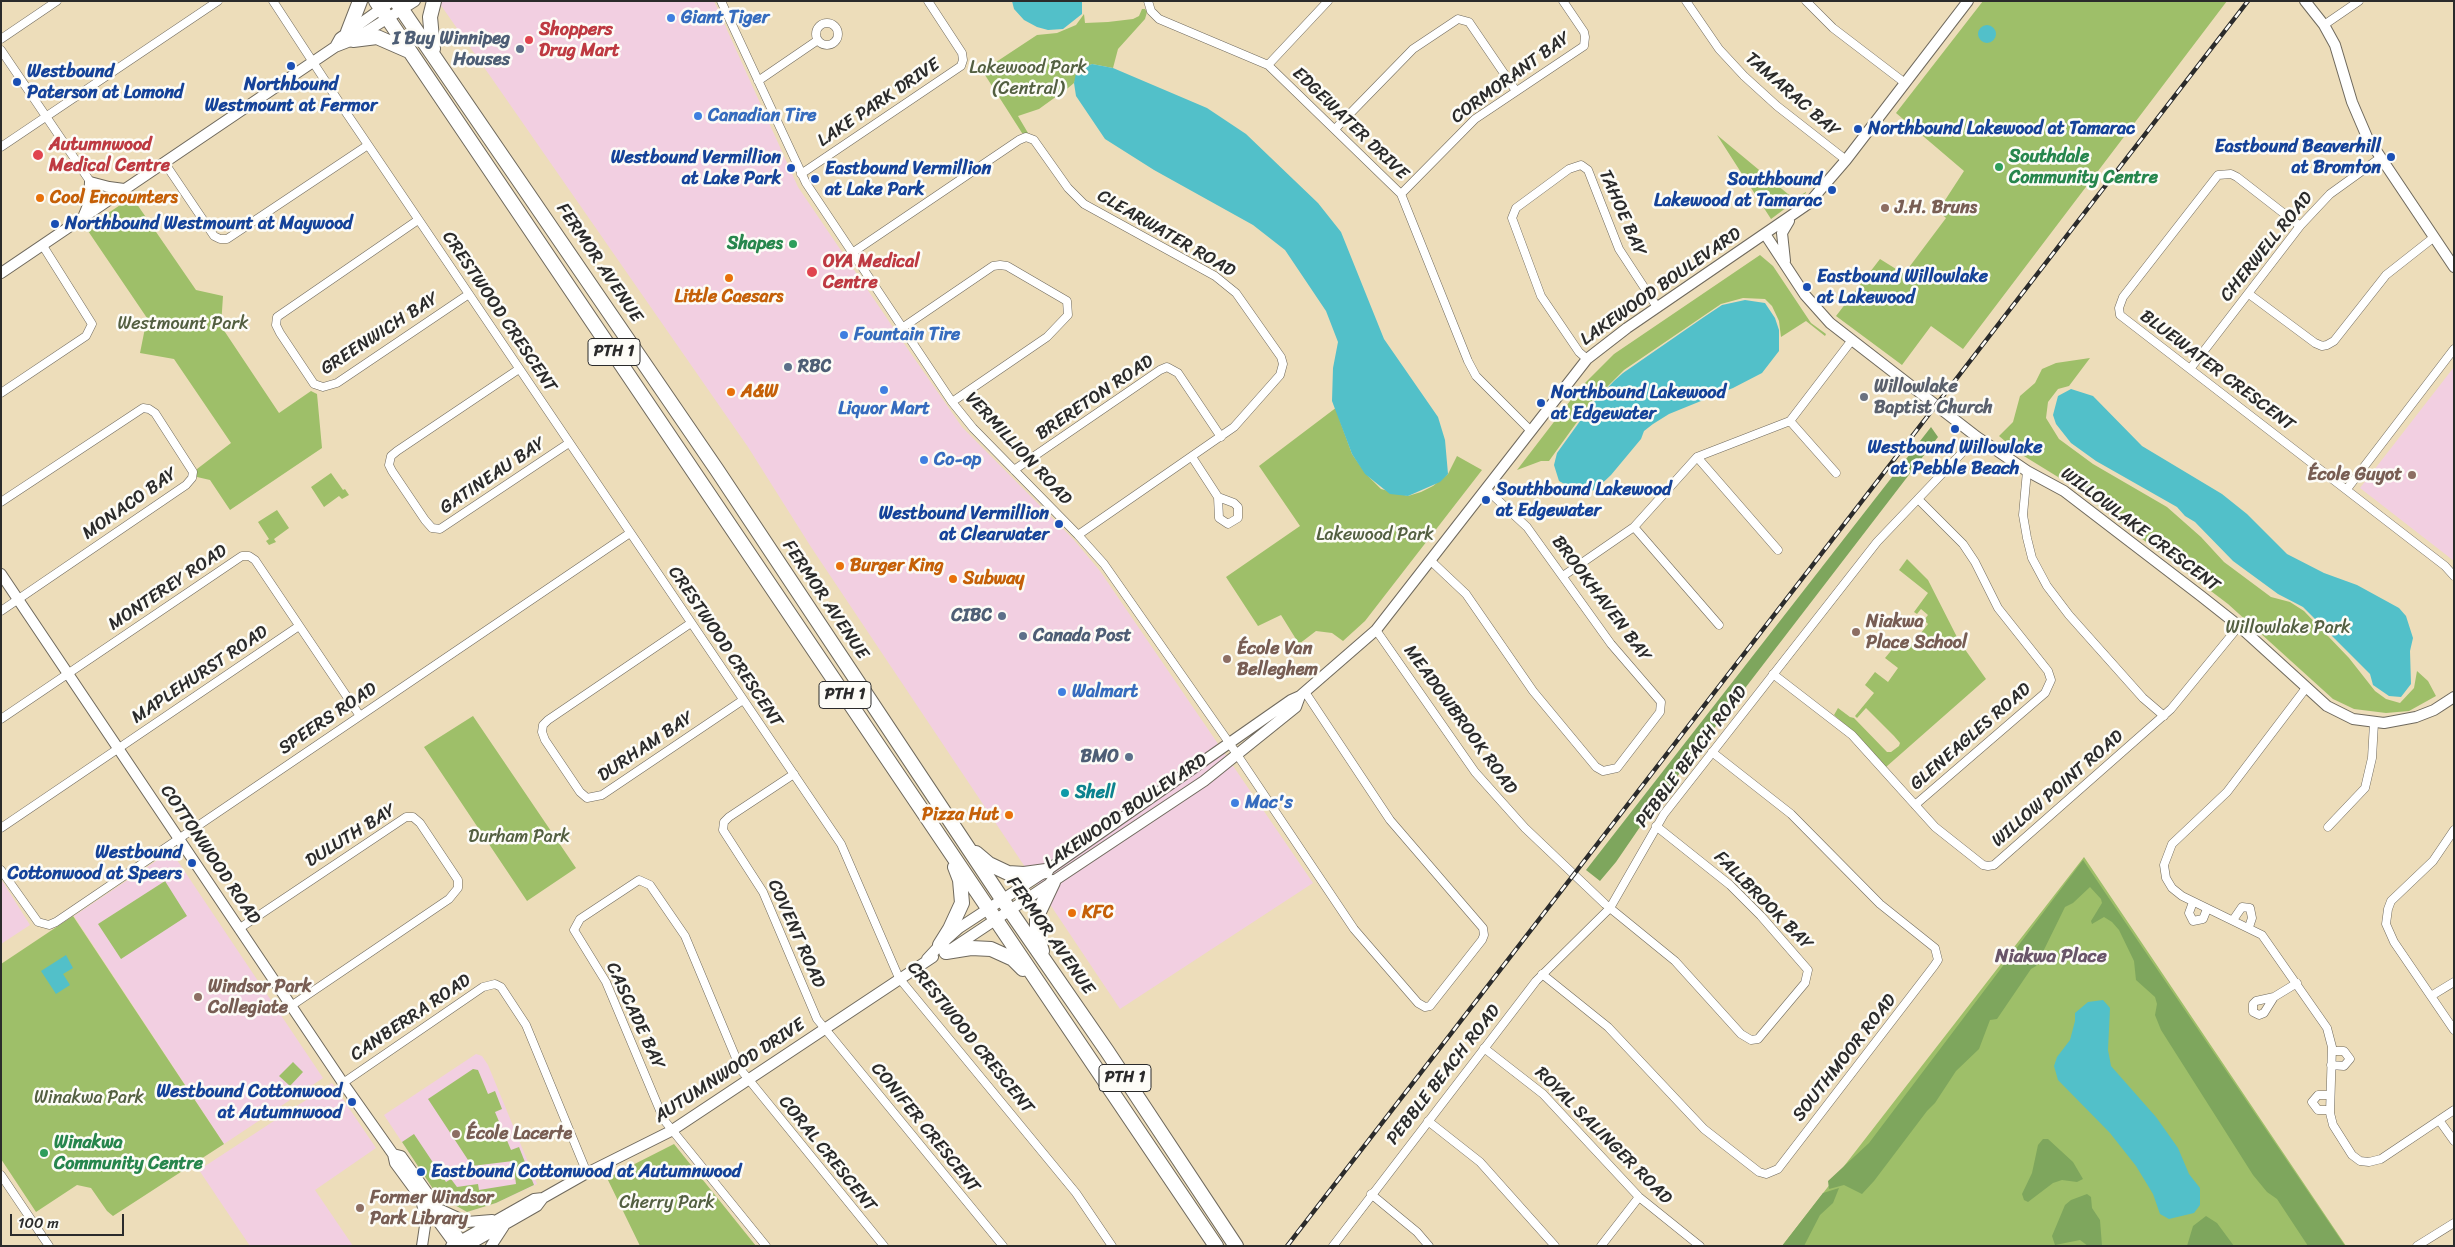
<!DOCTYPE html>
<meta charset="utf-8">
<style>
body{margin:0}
#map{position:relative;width:2455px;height:1247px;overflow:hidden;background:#edddba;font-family:Sriracha,sans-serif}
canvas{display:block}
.frame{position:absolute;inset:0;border:2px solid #2b2b2b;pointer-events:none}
.scale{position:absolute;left:10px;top:1214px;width:114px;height:22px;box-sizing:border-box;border:2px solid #2b2b2b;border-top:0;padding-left:6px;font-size:15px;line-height:18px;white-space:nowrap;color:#2b2b2b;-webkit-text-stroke:4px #fdfcf7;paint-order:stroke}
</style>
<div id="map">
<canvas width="2455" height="1247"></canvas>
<div class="frame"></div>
<div class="scale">100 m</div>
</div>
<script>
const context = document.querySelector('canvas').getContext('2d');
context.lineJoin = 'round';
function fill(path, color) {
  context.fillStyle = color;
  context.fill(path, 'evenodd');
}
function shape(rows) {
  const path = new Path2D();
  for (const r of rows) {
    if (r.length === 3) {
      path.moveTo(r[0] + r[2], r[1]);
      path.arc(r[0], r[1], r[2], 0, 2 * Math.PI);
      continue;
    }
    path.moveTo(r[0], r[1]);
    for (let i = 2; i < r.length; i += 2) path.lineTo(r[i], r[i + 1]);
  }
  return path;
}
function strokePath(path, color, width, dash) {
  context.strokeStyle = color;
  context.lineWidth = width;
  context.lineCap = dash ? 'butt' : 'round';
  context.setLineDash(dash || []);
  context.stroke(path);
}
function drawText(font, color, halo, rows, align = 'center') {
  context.font = font + ' Sriracha,sans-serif';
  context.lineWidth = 5;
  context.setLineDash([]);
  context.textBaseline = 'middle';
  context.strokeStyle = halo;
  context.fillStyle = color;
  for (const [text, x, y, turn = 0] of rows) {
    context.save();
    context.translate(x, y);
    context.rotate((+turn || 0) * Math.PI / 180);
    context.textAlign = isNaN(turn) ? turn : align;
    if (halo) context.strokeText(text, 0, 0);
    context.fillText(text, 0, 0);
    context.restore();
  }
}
fill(shape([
 [438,1,714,1,798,187,905,345,962,427,1074,540,1100,571,1313,883,1120,1009,811,547,748,447],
 [2454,367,2454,561,2360,488],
 [171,851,323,1078,224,1144,74,916],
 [1,879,30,925,1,944],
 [476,1054,482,1056,488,1065,537,1184,496,1203,467,1212,437,1195,384,1115],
 [332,1083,376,1148,315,1190,353,1246,250,1246,199,1170]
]), '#f2cfe1');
fill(shape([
 [1983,1,2227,1,1963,349,1931,326,1902,365,1836,316,1880,259,1904,274,1946,218,1938,211,1964,171,1896,113],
 [1142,9,1145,9,1147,12,1145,19,1118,49,1113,68,1092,64,1080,69,1074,83,1068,88,1039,109,1018,116,1028,133,1022,133,985,75,988,73,990,66,1037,35,1057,33,1076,25,1084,14,1085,23,1108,22,1133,19,1139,16],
 [1717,135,1794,199,1806,192,1806,193,1771,219],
 [132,197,196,290,223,296,221,326,279,413,311,391,317,394,322,448,230,510,210,480,197,477,197,469,231,443,174,359,140,353,147,318,86,228],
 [1760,255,1773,266,1811,323,1826,334,1825,336,1806,321,1781,337,1779,321,1772,306,1765,299,1743,298,1721,304,1624,370,1590,404,1549,461,1541,461,1517,470,1580,388,1614,354],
 [2090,358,2069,386,2058,389,2048,402,2046,418,2059,439,2093,464,2167,507,2201,537,2224,562,2271,597,2290,602,2304,611,2349,658,2375,691,2386,699,2400,703,2414,688,2417,671,2428,681,2436,696,2409,711,2386,713,2354,709,2333,699,2228,604,2071,485,2019,453,1999,436,2013,422,2020,396,2035,383,2042,369,2056,363],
 [1337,407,1340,421,1352,454,1366,474,1381,489,1408,496,1421,492,1433,486,1448,474,1457,456,1482,470,1365,621,1343,641,1332,633,1316,631,1299,644,1281,615,1258,626,1226,577,1300,526,1259,466],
 [331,473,343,490,345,489,349,495,342,499,339,496,324,507,311,487],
 [277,510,289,528,274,539,276,542,269,545,266,541,269,539,258,522],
 [1907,559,1928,580,1959,641,1986,679,1886,767,1857,735,1834,715,1838,708,1850,717,1854,718,1887,752,1891,752,1899,746,1900,743,1894,736,1866,708,1857,718,1855,716,1874,693,1865,685,1875,672,1888,682,1898,668,1885,658,1900,640,1910,647,1928,624,1924,620,1928,615,1921,609,1917,614,1914,612,1928,593,1899,570],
 [473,716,576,868,527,901,424,747],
 [2084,857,2346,1246,1782,1246],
 [165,881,187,916,121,959,98,924],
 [73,916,224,1144,113,1216,107,1211,91,1188,77,1185,36,1212,1,1159,1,964],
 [293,1062,303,1072,290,1086,279,1076],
 [473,1069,478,1070,488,1094,495,1091,502,1109,495,1112,511,1150,519,1147,534,1185,496,1203,467,1212,437,1195,402,1142,414,1134,446,1182,451,1179,457,1187,478,1184,479,1190,516,1184,513,1161,472,1166,428,1099],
 [674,1144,756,1246,640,1246,607,1178]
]), '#9ebf69');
fill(shape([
 [1931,427,1938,437,1653,808,1616,862,1600,881,1586,870],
 [2083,860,2345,1246,2308,1246,2277,1199,2267,1192,2253,1175,2161,1030,2155,1015,2157,1004,2155,997,2136,980,2134,961,2119,930,2112,922,2104,917,2092,924,2091,921,2102,903,2101,899,2090,887,2073,903,2065,907,2036,966,2031,969,1997,1019,1990,1020,1979,1049,1956,1071,1935,1103,1927,1111,1874,1181,1862,1194,1844,1185,1829,1189,1828,1181,1869,1143],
 [2043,1139,2048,1139,2073,1162,2083,1179,2077,1182,2062,1180,2053,1183,2028,1202,2024,1200,2022,1194,2032,1173,2038,1145],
 [1839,1188,1833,1203,1820,1215,1804,1246,1782,1246,1823,1193],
 [2087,1194,2091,1197,2092,1208,2100,1220,2102,1246,2088,1246,2080,1240,2055,1245,2052,1236,2065,1205,2071,1200],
 [2206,1216,2217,1223,2234,1246,2187,1246,2193,1226]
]), '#7ea65d');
fill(shape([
 [1012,1,1082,1,1082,14,1063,29,1048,30,1037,27,1024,20,1014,9],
 [1987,34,9],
 [1092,64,1113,68,1207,108,1246,134,1318,203,1341,232,1384,339,1438,417,1445,440,1448,474,1440,482,1408,496,1390,494,1365,474,1352,454,1332,401,1333,368,1338,342,1326,311,1285,250,1253,225,1154,170,1105,139,1076,96,1074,83,1076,73,1080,69],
 [1745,300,1765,303,1775,318,1779,330,1779,351,1762,373,1733,388,1669,414,1653,424,1644,431,1641,439,1611,475,1595,490,1581,493,1559,481,1554,465,1557,453,1593,403,1614,381,1623,373,1704,317,1722,305],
 [2071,389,2093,396,2142,446,2222,494,2247,514,2287,554,2324,573,2357,585,2399,608,2406,616,2413,638,2410,651,2411,684,2401,697,2389,696,2373,685,2370,674,2303,607,2278,594,2233,561,2195,522,2185,516,2177,507,2096,461,2071,443,2056,424,2053,415,2058,396],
 [66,955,73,968,63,974,70,985,56,994,41,971],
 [2103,1000,2110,1008,2108,1050,2111,1066,2156,1117,2178,1148,2189,1174,2200,1188,2200,1205,2194,1213,2169,1219,2160,1214,2153,1194,2136,1166,2110,1133,2058,1080,2054,1066,2057,1057,2070,1040,2075,1021,2075,1013,2088,1002]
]), '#52c0c9');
const street = shape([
 [273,1,341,105,841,844,899,978,1076,1193,1112,1246],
 [721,1,806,183,952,402,973,428,1078,535,1104,564,1230,744,1354,929,1418,1003,1425,1007,1430,1006,1482,940,1484,935,1483,928,1390,820,1305,692],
 [1148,1,1151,11,1159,19,1268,65,1401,194,1468,361,1476,376,1530,430],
 [1686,1,1719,49,1744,76,1777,106,1846,160],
 [1806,1,1833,28,1905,83],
 [827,34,11],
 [2324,25,2359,1],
 [1,39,57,1],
 [1,50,104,202],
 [1268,65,1328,1],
 [758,81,818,40],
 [1335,129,1413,49,1458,19,1469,22,1516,91],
 [1,147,218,1],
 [164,162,214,236,220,239,227,239,368,145],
 [801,174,961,66,963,60,962,53,928,1],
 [1401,194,1475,119,1584,46,1585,37,1584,32,1563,1],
 [418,220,277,317,276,325,280,333,314,384,323,387,337,383,469,294],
 [2300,226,2237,177,2231,174,2218,175,2123,297,2119,308,2120,315,2445,566,2454,576],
 [852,253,1019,140,1026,137,1034,140,1068,188,1084,204,1215,276,1236,293,1281,357,1283,364,1280,375,1234,427,1078,535],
 [2249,294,2315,343,2322,346,2327,345,2334,341,2386,275,2433,238],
 [902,328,993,266,1000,265,1007,266,1067,301,1068,315,1047,337,952,402],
 [1587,359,1579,352,1541,296,1512,218,1516,208,1569,169,1581,165,1588,170,1619,249,1657,307],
 [519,369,397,451,391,456,389,465,392,471,425,520,432,528,440,529,569,443],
 [2190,369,2300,226,2330,194,2380,158],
 [1,393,86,336,92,324,43,246],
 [1790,421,1836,473],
 [1192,457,1218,497,1219,518,1228,524,1238,518,1238,507,1234,503,1218,497],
 [1697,457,1778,550],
 [1014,470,1160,370,1167,367,1178,373,1221,437],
 [2027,471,2023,515,2027,538,2032,558,2047,586,2069,615,2143,698,2164,716],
 [2347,489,2454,349],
 [1,502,143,408,149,409,155,413,193,472,192,478,186,485,1,611],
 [1634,527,1719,625],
 [1431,561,1466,594,1533,691,1596,767,1603,771,1617,768,1660,712,1661,702,1611,644,1527,527,1487,490],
 [1563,576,1634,527,1697,457,1790,421,1852,340],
 [691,623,548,720,543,725,542,732,545,740,580,792,587,798,602,795,743,700],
 [1376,630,1475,772,1525,828,1605,904,1675,961,1741,1034,1751,1040,1758,1039,1805,983,1808,970,1761,916,1730,885,1656,826],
 [1773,674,1852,735,1935,827,1983,865,1988,866,1994,865,2171,709,2239,626],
 [2306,688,2227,792,2172,844,2164,865,2166,878,2172,888,2182,896,2262,935,2327,1028,2332,1047,2330,1113,2333,1125,2352,1155,2360,1161,2369,1162,2381,1159,2454,1110],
 [1,719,236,560,242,556,249,556,255,560,360,716],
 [794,774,729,817,724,822,723,830,763,892,817,1019,1003,1246],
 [1915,805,2045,693,2051,680,2048,671,1998,608,1975,562,1963,544,1918,499],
 [2328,827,2365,788,2372,758,2374,723],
 [1,828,299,626],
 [2454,830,2433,861,2391,901,2388,909,2386,924,2394,942,2454,1030],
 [1,870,38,922,49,925,56,922,630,533],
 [2193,902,2189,913,2193,921,2203,919,2207,909],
 [2233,920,2242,907,2250,908,2252,918,2249,927],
 [240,928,406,817,413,817,420,823,458,880,458,888,449,899,291,1006],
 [1542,974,1608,1027,1704,1129,1759,1172,1766,1174,1778,1169,1934,966,1938,960,1935,948,1880,904,1791,814,1712,752],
 [2431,996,2454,982],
 [2274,997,2264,1013,2259,1015,2253,1012,2253,1004,2256,1001,2274,997,2297,983],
 [1484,1048,1543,1094,1639,1197,1700,1246],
 [2331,1065,2344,1066,2350,1059,2344,1051,2332,1051],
 [343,1083,483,987,495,984,501,987,526,1025,587,1173],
 [2330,1095,2318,1095,2312,1102,2318,1110,2330,1110],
 [2439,1120,2454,1141],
 [1428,1121,1480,1162,1555,1246],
 [1,1175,49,1246],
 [1371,1194,1417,1232,1429,1246],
 [766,1246,664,1120,606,982,574,930,580,919,639,880,650,885,685,936,741,1070,884,1246],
 [1333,1246,1536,981,1610,908,1664,814,1877,542,1977,437],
 [1601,1246,1639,1197],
 [2417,1246,2454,1223]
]);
const secondary = shape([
 [2305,1,2324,25,2335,45,2352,102,2367,137,2454,267],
 [335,47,340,38,392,1],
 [84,215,89,203,90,182,109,187,124,189],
 [1765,234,1805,295,1830,323,1977,437,2027,471,2064,491,2201,596,2239,626,2327,706,2353,719,2384,723,2416,717,2434,710,2454,697],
 [1785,261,1782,233,1789,221],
 [1,273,335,47,353,40,415,1],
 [1,574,343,1083,393,1154,395,1163,456,1246],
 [953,948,1204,781,1296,707,1300,696],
 [927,959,940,945,959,928,1046,871,1291,700,1300,696,1376,630,1587,359,1627,328,1808,204,1846,160,1968,1],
 [393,1154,401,1156,465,1246],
 [422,1204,426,1219,422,1246],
 [441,1210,467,1222,492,1220],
 [451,1246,534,1199,543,1198,587,1173,671,1131,933,957],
 [467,1246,537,1206,543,1198],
 [491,1246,504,1226]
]);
const highway = shape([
 [376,1,1216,1246],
 [396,1,717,470,1002,899,1107,1051,1236,1246],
 [348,32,360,1],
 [353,40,377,37,409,51],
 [433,49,430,17,434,1],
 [976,853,989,864,1008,873,1024,874,1046,871],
 [940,945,950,929,962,903,960,880,955,867],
 [1042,951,1037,935,1037,916,1053,882],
 [946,952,971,948,991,949,1013,959,1023,969]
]);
strokePath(street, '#6f695d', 9);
strokePath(secondary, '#6f695d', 12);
strokePath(highway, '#6f695d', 16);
strokePath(street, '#fff', 8);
strokePath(secondary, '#fff', 10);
strokePath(highway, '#fff', 14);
const rail = shape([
 [1287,1246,2248,1]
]);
strokePath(rail, '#2b2b2b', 4.5);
strokePath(rail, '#fdfcf7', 2.5, [8]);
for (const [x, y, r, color] of [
 [671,18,5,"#3f7fe0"],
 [529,40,5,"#e0444e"],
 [520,49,5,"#5c6f8a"],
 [291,66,5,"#1a4fb4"],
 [17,82,5,"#1a4fb4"],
 [698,116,5,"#3f7fe0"],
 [1858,129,5,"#1a4fb4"],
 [38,155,6,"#e0444e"],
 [2391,157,5,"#1a4fb4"],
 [1999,167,5,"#2e9e5b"],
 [791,168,5,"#1a4fb4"],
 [815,179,5,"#1a4fb4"],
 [1832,190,5,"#1a4fb4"],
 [40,198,5,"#e8710a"],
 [1885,208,5,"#8d6e63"],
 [55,224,5,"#1a4fb4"],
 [793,244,5,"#2e9e5b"],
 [812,272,6,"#e0444e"],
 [729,278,5,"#e8710a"],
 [1807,287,5,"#1a4fb4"],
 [844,335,5,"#3f7fe0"],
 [788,367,5,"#5c6f8a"],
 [884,390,5,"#3f7fe0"],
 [731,392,5,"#e8710a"],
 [1864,397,5,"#6b7280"],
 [1541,403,5,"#1a4fb4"],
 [1955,429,5,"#1a4fb4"],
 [924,460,5,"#3f7fe0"],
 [2412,475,5,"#8d6e63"],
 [1486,500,5,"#1a4fb4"],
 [1059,524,5,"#1a4fb4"],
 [840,566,5,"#e8710a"],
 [953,579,5,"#e8710a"],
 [1002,616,5,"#5c6f8a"],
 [1856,632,5,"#8d6e63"],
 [1023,636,5,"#5c6f8a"],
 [1227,659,5,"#8d6e63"],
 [1062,692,5,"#3f7fe0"],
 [1129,757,5,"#5c6f8a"],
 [1065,793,5,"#0f9aa8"],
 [1235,803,5,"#3f7fe0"],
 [1009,815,5,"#e8710a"],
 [192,863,5,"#1a4fb4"],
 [1072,913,5,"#e8710a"],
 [198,997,5,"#8d6e63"],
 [352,1102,5,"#1a4fb4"],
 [456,1134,5,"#8d6e63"],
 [44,1153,5,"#2e9e5b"],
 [421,1172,5,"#1a4fb4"],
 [360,1208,5,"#8d6e63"]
]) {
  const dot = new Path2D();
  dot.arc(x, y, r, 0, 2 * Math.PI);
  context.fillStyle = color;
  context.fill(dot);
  strokePath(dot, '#fdfcf7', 2);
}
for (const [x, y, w] of [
 [614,352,52],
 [845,695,52],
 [1125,1078,52]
]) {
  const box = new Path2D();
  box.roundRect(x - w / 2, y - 13.5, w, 27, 4);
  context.fillStyle = '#fdfcf7';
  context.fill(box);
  strokePath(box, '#2b2b2b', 1);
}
drawText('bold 16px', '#2b2b2b', null, [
 ["PTH 1",614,352],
 ["PTH 1",845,695],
 ["PTH 1",1125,1078]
]);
drawText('bold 18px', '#366cbe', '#fdfcf7', [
 ["Giant Tiger",681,18],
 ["Canadian Tire",708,116],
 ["Fountain Tire",854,335],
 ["Liquor Mart",884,409,"center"],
 ["Co-op",934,460],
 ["Walmart",1072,692],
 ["Mac's",1245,803]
], 'left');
drawText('bold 18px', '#be3a42', '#fdfcf7', [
 ["Shoppers",539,30],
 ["Drug Mart",539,51],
 ["Autumnwood",49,145],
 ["Medical Centre",49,166],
 ["OYA Medical",823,262],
 ["Centre",823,283]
], 'left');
drawText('bold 18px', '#4e5e75', '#fdfcf7', [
 ["I Buy Winnipeg",510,39],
 ["Houses",510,60],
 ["RBC",798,367,"left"],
 ["CIBC",992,616],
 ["Canada Post",1033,636,"left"],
 ["BMO",1119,757]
], 'right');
drawText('18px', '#535f41', '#fdfcf7', [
 ["Lakewood Park",1028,68],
 ["(Central)",1028,89],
 ["Westmount Park",183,324],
 ["Lakewood Park",1375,535],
 ["Willowlake Park",2288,628],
 ["Durham Park",519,837],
 ["Winakwa Park",89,1098],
 ["Cherry Park",667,1203]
]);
drawText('bold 18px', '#164399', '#fdfcf7', [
 ["Westbound",27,72],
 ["Paterson at Lomond",27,93],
 ["Northbound",291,85,"center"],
 ["Westmount at Fermor",291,106,"center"],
 ["Northbound Lakewood at Tamarac",1868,129],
 ["Eastbound Beaverhill",2381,147,"right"],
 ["at Bromton",2381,168,"right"],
 ["Westbound Vermillion",781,158,"right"],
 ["at Lake Park",781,179,"right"],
 ["Eastbound Vermillion",825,169],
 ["at Lake Park",825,190],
 ["Southbound",1822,180,"right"],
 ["Lakewood at Tamarac",1822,201,"right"],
 ["Northbound Westmount at Maywood",65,224],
 ["Eastbound Willowlake",1817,277],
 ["at Lakewood",1817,298],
 ["Northbound Lakewood",1551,393],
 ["at Edgewater",1551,414],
 ["Westbound Willowlake",1955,448,"center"],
 ["at Pebble Beach",1955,469,"center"],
 ["Southbound Lakewood",1496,490],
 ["at Edgewater",1496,511],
 ["Westbound Vermillion",1049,514,"right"],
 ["at Clearwater",1049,535,"right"],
 ["Westbound",182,853,"right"],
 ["Cottonwood at Speers",182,874,"right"],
 ["Westbound Cottonwood",342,1092,"right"],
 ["at Autumnwood",342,1113,"right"],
 ["Eastbound Cottonwood at Autumnwood",431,1172]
], 'left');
drawText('18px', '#2b2b2b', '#fdfcf7', [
 ["CORMORANT BAY",1511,78,-36],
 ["TAMARAC BAY",1792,95,41],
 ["LAKE PARK DRIVE",879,103,-34],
 ["EDGEWATER DRIVE",1350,124,44],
 ["TAHOE BAY",1622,213,66],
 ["CLEARWATER ROAD",1166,234,30],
 ["CHERWELL ROAD",2267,247,-51],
 ["FERMOR AVENUE",599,263,56],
 ["LAKEWOOD BOULEVARD",1661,287,-35],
 ["CRESTWOOD CRESCENT",499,312,56],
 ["GREENWICH BAY",380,334,-33],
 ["BLUEWATER CRESCENT",2217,371,37],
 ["BRERETON ROAD",1095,398,-34],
 ["VERMILLION ROAD",1018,449,47],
 ["GATINEAU BAY",493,476,-34],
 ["MONACO BAY",130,504,-35],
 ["WILLOWLAKE CRESCENT",2140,530,37],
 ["MONTEREY ROAD",168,588,-34],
 ["BROOKHAVEN BAY",1601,599,53],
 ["FERMOR AVENUE",825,600,56],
 ["CRESTWOOD CRESCENT",725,647,56],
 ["MAPLEHURST ROAD",200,675,-34],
 ["SPEERS ROAD",328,719,-34],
 ["MEADOWBROOK ROAD",1460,720,54],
 ["GLENEAGLES ROAD",1971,737,-41],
 ["DURHAM BAY",646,747,-34],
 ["PEBBLE BEACH ROAD",1692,757,-53],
 ["WILLOW POINT ROAD",2058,789,-41],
 ["LAKEWOOD BOULEVARD",1126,812,-34],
 ["DULUTH BAY",351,836,-32],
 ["COTTONWOOD ROAD",210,855,56],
 ["FALLBROOK BAY",1763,901,45],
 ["COVENT ROAD",796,934,66],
 ["FERMOR AVENUE",1050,936,55],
 ["CASCADE BAY",635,1016,65],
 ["CANBERRA ROAD",411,1018,-34],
 ["CRESTWOOD CRESCENT",970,1038,51],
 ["SOUTHMOOR ROAD",1845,1058,-52],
 ["AUTUMNWOOD DRIVE",730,1071,-33],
 ["PEBBLE BEACH ROAD",1444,1075,-52],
 ["CONIFER CRESCENT",925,1128,51],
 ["ROYAL SALINGER ROAD",1603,1136,45],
 ["CORAL CRESCENT",827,1154,51]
]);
drawText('bold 18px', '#27864d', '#fdfcf7', [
 ["Southdale",2009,157],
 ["Community Centre",2009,178],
 ["Shapes",783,244,"right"],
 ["Winakwa",54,1143],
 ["Community Centre",54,1164]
], 'left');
drawText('bold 18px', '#c56008', '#fdfcf7', [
 ["Cool Encounters",50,198],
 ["Little Caesars",729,297,"center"],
 ["A&W",741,392],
 ["Burger King",850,566],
 ["Subway",963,579],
 ["Pizza Hut",999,815,"right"],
 ["KFC",1082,913]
], 'left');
drawText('bold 18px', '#785e54', '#fdfcf7', [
 ["J.H. Bruns",1895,208],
 ["École Guyot",2402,475,"right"],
 ["Niakwa",1866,622],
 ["Place School",1866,643],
 ["École Van",1237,649],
 ["Belleghem",1237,670],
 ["Windsor Park",208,987],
 ["Collegiate",208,1008],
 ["École Lacerte",466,1134],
 ["Former Windsor",370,1198],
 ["Park Library",370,1219]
], 'left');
drawText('bold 18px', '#5b616d', '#fdfcf7', [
 ["Willowlake",1874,387],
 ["Baptist Church",1874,408]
], 'left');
drawText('bold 18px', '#0d838f', '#fdfcf7', [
 ["Shell",1075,793]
], 'left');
drawText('bold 19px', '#695569', '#fdfcf7', [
 ["Niakwa Place",2051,957]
]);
</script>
